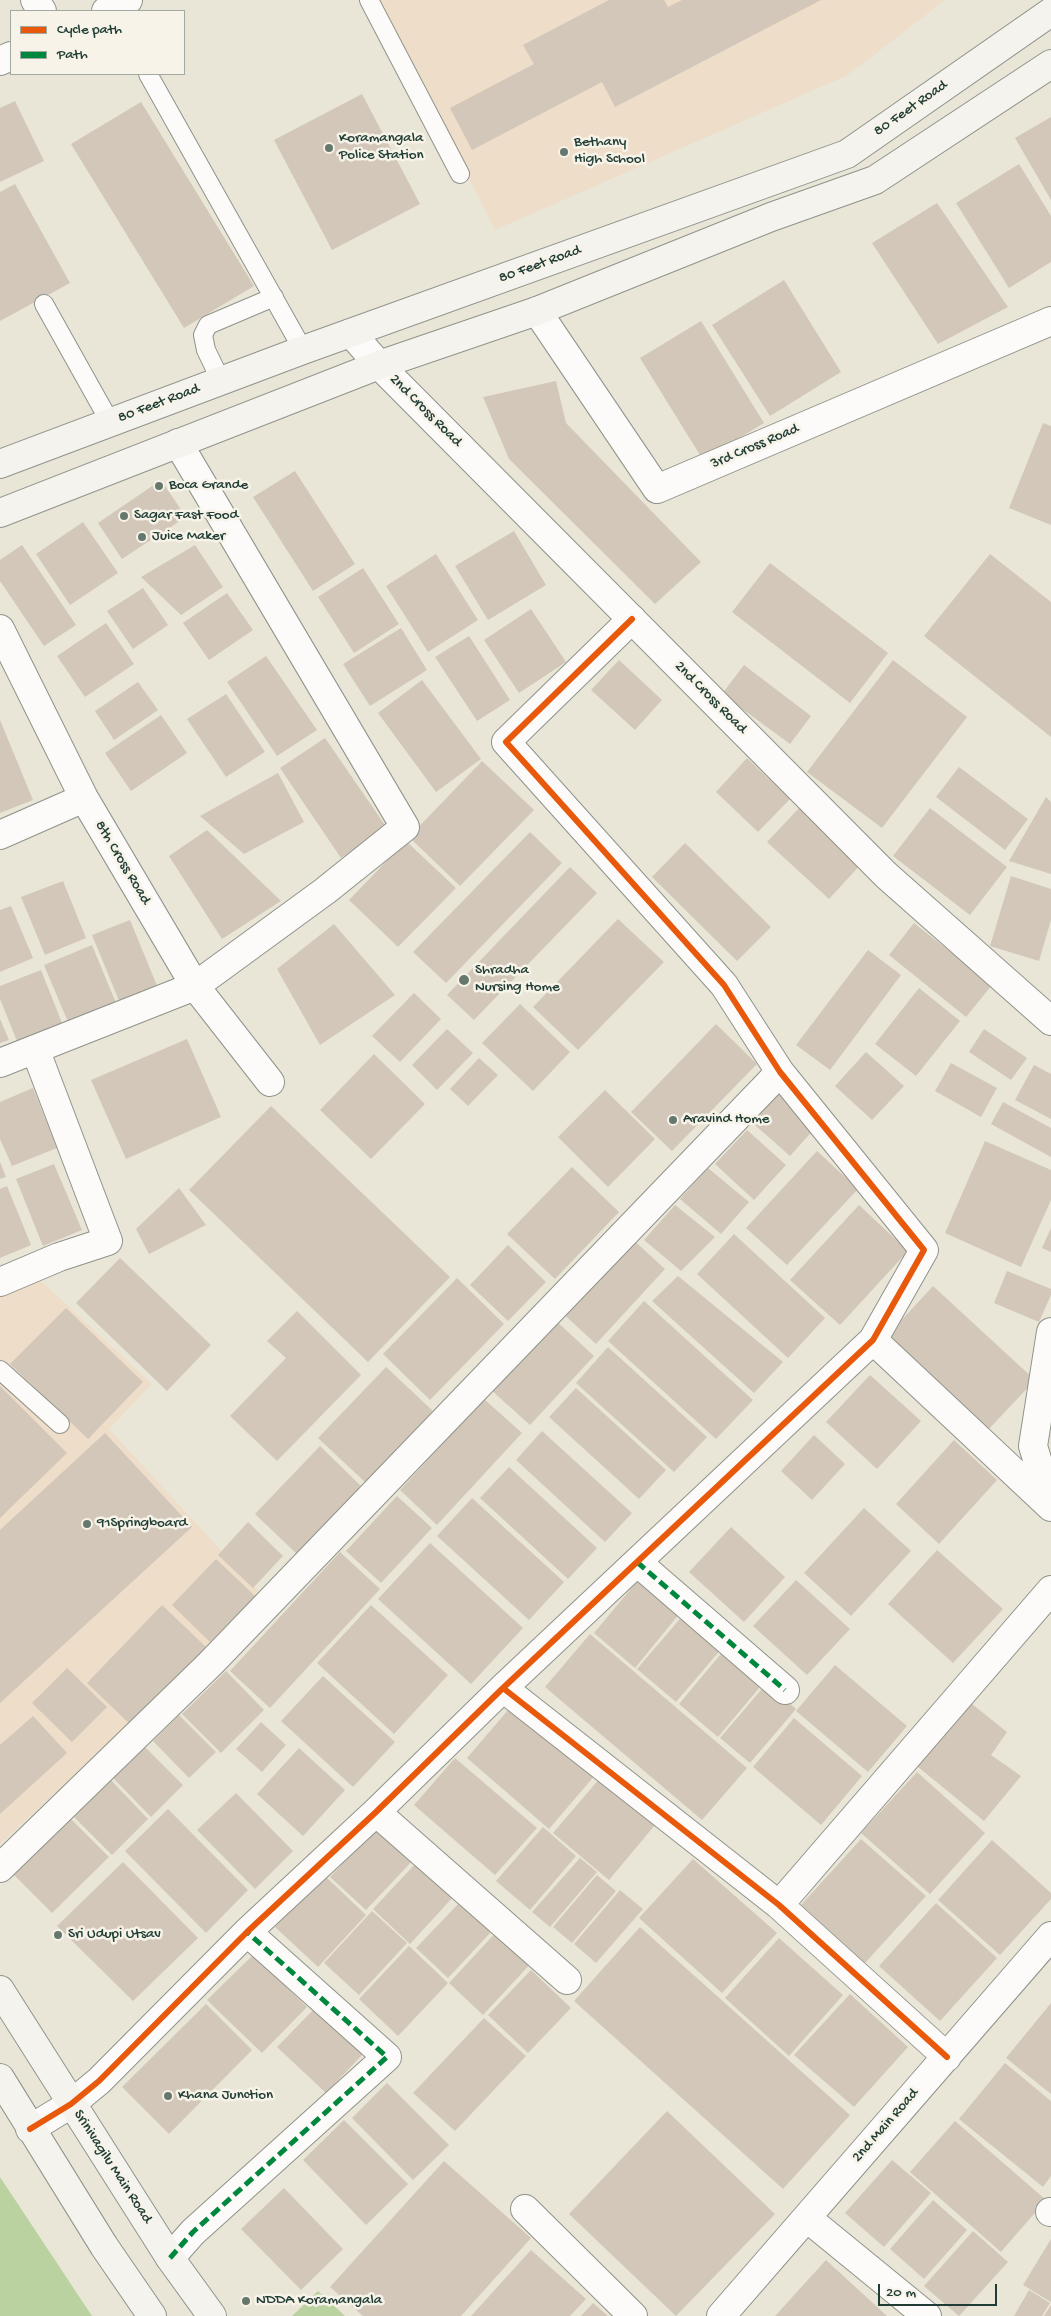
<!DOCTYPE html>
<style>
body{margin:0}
#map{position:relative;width:1051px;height:2316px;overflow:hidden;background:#e9e6d8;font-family:"Gochi Hand",sans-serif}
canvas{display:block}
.legend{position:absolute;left:10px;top:10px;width:175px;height:65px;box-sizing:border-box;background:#f7f3e8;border:1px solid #a1aaa0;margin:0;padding:6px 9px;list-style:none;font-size:15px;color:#1f3d34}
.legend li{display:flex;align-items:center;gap:10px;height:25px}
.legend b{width:25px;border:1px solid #a1aaa0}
.scale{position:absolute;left:878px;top:2284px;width:119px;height:22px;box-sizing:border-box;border:2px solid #1f3d34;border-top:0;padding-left:6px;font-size:15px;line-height:18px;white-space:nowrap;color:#1f3d34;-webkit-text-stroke:4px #f7f3e8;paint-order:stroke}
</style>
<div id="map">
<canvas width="1051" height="2316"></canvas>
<ul class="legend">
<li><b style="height:6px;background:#e8590c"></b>Cycle path</li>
<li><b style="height:6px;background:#00873e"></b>Path</li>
</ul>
<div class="scale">20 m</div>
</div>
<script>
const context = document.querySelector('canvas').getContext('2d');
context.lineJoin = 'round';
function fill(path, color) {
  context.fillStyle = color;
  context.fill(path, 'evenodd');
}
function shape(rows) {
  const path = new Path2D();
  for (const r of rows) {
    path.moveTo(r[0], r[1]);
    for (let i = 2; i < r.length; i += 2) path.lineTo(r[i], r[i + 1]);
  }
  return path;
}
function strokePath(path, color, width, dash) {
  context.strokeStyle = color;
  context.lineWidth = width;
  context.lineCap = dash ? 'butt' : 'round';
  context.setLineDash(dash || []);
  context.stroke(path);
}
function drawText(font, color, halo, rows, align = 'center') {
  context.font = font + ' "Gochi Hand",sans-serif';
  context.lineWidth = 5;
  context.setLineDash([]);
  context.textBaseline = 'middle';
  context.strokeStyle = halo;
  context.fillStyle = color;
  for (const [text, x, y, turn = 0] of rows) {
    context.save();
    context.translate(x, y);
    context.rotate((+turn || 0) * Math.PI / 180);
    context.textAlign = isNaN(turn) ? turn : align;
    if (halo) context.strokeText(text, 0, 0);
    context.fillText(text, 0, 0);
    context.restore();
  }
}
fill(shape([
 [379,0,945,0,848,75,495,230],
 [40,1280,152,1384,109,1429,264,1597,0,1844,0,1296]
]), '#edddc9');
fill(shape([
 [0,2177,92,2316,0,2316],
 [318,2291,345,2316,292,2316]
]), '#bad29f');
fill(shape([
 [609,0,664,0,668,7,682,0,821,0,615,107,602,82,472,150,450,108,534,64,523,45],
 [362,94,420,204,332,250,274,140],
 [15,101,44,161,0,182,0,108],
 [141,102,254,286,184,328,71,144],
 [1051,117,1051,200,1015,138],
 [1019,164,1051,216,1051,262,1009,288,956,203],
 [15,184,70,283,0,321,0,192],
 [937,203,1008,307,938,344,872,243],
 [784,280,841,372,770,416,712,325],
 [701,321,764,423,703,460,640,358],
 [556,381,566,423,701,562,655,604,509,459,483,397],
 [1043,423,1051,426,1051,525,1009,508],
 [295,471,355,564,313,591,253,497],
 [161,480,186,517,122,559,98,523],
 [83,522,118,573,70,605,36,554],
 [514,531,546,585,488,620,455,566],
 [22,545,76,625,44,646,0,581,0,560],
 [195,545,223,587,181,615,141,577],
 [436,554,478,620,428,652,386,586],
 [990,554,1051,602,1051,737,924,636],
 [770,563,888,653,850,703,732,612],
 [363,568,399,624,354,653,318,597],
 [143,588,168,625,133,649,107,611],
 [227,593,253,630,209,660,183,623],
 [531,609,566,662,519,693,484,640],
 [106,623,134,664,85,697,57,656],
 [401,628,427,670,370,706,343,664],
 [469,636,510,700,477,721,435,657],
 [266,656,317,730,277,756,227,682],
 [619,660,662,700,635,730,591,690],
 [893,660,967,717,882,828,807,772],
 [744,665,811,716,790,744,722,694],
 [422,680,481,759,436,792,378,713],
 [138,682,158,710,114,740,95,711],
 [226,694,265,752,226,777,187,719],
 [161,715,187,753,131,791,105,753],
 [0,720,33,800,0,813],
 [325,738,387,828,341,858,280,768],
 [747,758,790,799,758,832,716,792],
 [482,761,534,810,460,886,409,837],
 [959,767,1028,819,1005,850,936,797],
 [278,773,304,822,244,854,200,816],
 [1046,797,1051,802,1051,874,1009,861],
 [801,806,862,863,829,899,767,842],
 [930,808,1007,867,970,915,893,856],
 [207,830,281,901,222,939,169,856],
 [530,832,562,863,446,983,413,952],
 [406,841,456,888,398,947,349,900],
 [685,843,771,927,737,961,652,877],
 [570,867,597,893,474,1020,447,995],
 [1011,876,1051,889,1051,920,1039,961,990,946],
 [63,881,86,938,45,955,21,897],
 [11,906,33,958,0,972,0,910],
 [618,919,664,962,578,1050,533,1007],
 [130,920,158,988,120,1003,92,935],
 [914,923,992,985,966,1017,889,955],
 [334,924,395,995,320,1045,277,969],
 [92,945,116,1003,68,1022,44,965],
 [868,950,901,975,830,1070,796,1045],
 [41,970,62,1023,17,1041,0,999,0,986],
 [919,988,960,1021,916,1076,875,1044],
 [414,993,441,1019,400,1062,372,1036],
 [520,1004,570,1052,533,1091,482,1043],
 [0,1019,9,1040,0,1043],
 [716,1024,757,1064,672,1151,631,1112],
 [447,1029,473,1053,437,1090,412,1065],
 [984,1029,1027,1058,1011,1080,969,1052],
 [187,1039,221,1117,126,1159,91,1080],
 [866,1052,904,1086,872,1120,835,1086],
 [374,1054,425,1104,371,1159,320,1110],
 [479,1058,498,1075,468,1106,450,1089],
 [951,1063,997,1088,981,1117,935,1091],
 [1034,1065,1051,1074,1051,1119,1015,1100],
 [33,1088,57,1148,12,1166,0,1139,0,1102],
 [774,1088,817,1126,790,1156,747,1118],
 [605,1090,655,1139,608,1187,558,1137],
 [1003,1102,1051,1128,1051,1157,991,1124],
 [271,1106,450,1277,368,1362,189,1190],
 [747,1130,786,1165,754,1200,715,1164],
 [985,1141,1051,1170,1051,1200,1021,1267,945,1233],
 [817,1151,858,1189,787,1265,746,1228],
 [0,1162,6,1177,0,1179],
 [54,1164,82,1230,43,1246,16,1179],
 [572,1167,619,1212,555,1279,507,1234],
 [708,1168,749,1202,721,1234,680,1199],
 [7,1186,31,1245,0,1258,0,1189],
 [179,1188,206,1225,149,1254,136,1229],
 [675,1205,715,1237,681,1271,644,1240],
 [859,1205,908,1251,840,1325,790,1280],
 [1051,1228,1051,1252,1042,1248],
 [734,1234,825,1318,788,1358,697,1274],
 [628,1235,665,1269,596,1344,559,1310],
 [508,1245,546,1282,508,1321,470,1285],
 [120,1258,211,1345,167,1391,76,1303],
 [1007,1271,1051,1289,1051,1295,1039,1322,994,1303],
 [678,1276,783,1362,754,1393,652,1301],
 [457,1278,504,1324,430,1400,383,1354],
 [933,1286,1035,1380,987,1431,885,1338],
 [644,1301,753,1400,716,1439,608,1341],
 [66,1308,143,1382,88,1439,10,1364],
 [297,1311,361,1375,277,1461,230,1416,286,1358,267,1341],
 [554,1319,594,1356,530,1425,490,1389],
 [608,1347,707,1437,674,1472,576,1383],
 [386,1367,433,1411,365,1482,318,1438],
 [870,1375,921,1421,877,1469,826,1422],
 [0,1386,67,1453,0,1518],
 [576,1388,666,1470,639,1499,549,1417],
 [484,1399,522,1433,437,1525,400,1490],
 [542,1431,632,1513,605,1542,516,1460],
 [105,1433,192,1527,0,1703,0,1530],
 [814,1435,845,1464,812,1500,781,1471],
 [954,1440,997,1480,939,1544,896,1504],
 [320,1446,363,1488,298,1555,255,1514],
 [509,1467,597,1548,568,1579,480,1498],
 [397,1496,432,1528,381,1583,346,1551],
 [472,1498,564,1582,529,1620,437,1536],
 [864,1508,911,1551,851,1616,804,1573],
 [248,1522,283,1556,253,1588,218,1555],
 [731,1527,785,1577,744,1622,689,1572],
 [430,1543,523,1628,471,1684,378,1599],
 [937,1550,1003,1609,953,1663,888,1604],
 [340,1552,380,1589,270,1708,230,1671],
 [216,1559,255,1596,210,1642,172,1605],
 [639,1579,680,1613,635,1668,594,1633],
 [796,1580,850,1629,807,1675,753,1626],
 [162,1605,208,1649,132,1726,87,1683],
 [371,1605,448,1675,394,1734,317,1663],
 [684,1614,723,1647,676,1702,637,1669],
 [590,1634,747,1768,702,1820,545,1687],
 [725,1649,765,1681,718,1737,679,1704],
 [835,1665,907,1726,868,1772,796,1711],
 [67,1668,107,1707,72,1742,32,1703],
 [226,1671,264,1710,221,1753,182,1714],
 [323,1676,395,1742,353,1787,281,1721],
 [767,1683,796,1709,750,1763,720,1738],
 [967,1700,1007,1732,991,1755,1021,1776,984,1821,917,1766],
 [514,1703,596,1774,549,1829,467,1758],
 [179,1715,216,1752,189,1778,153,1741],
 [33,1716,67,1753,0,1814,0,1745],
 [794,1718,862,1776,821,1825,753,1767],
 [261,1722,286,1745,262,1772,236,1749],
 [145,1747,183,1785,151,1817,113,1778],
 [299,1748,345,1790,303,1836,257,1794],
 [455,1758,537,1828,495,1875,414,1805],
 [917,1772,985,1833,930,1894,861,1833],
 [600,1778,655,1825,609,1880,553,1833],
 [111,1780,148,1819,112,1855,74,1817],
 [236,1793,293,1851,255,1889,197,1830],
 [168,1809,248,1890,206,1933,125,1851],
 [70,1818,109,1857,52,1913,13,1874],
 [379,1825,415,1858,366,1910,330,1877],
 [543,1827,576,1856,530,1910,496,1881],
 [861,1839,926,1896,865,1963,801,1905],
 [992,1840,1051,1893,1051,1899,1000,1955,938,1900],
 [580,1858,597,1872,550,1927,532,1912],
 [693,1859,777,1933,722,1993,639,1918],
 [123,1862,198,1938,133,2001,57,1926],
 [417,1862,454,1896,410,1944,373,1909],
 [324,1875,366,1915,318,1967,275,1927],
 [597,1875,616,1891,572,1943,553,1927],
 [620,1890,643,1909,596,1963,574,1944],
 [460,1902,491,1932,448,1978,416,1948],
 [936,1903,997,1958,940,2021,879,1966],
 [372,1911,407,1943,359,1995,324,1963],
 [640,1927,850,2115,783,2189,574,2001],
 [500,1928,534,1960,483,2015,449,1983],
 [779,1938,843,1995,789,2056,725,1998],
 [409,1946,448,1983,398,2036,359,1999],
 [253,1955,307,2007,262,2053,207,2000],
 [531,1970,571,2008,528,2053,488,2015],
 [850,1994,908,2047,854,2107,794,2055],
 [1051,2003,1051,2094,1006,2058],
 [206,2004,252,2050,169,2134,122,2087],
 [314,2009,363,2054,326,2093,277,2047],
 [484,2018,526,2056,455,2131,413,2093],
 [1005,2063,1051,2101,1051,2176,1043,2187,959,2119],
 [387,2083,449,2145,413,2180,352,2118],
 [667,2111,775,2214,676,2316,569,2214],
 [344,2120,408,2184,366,2225,303,2160],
 [955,2121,1046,2200,1001,2252,910,2172],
 [892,2160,931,2193,884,2247,845,2213],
 [444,2161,531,2238,461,2316,363,2316,330,2287],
 [284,2188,343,2249,301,2290,241,2229],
 [933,2200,967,2230,924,2279,890,2249],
 [973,2231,1008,2262,959,2316,924,2286],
 [1051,2239,1051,2302,1023,2285],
 [531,2250,586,2299,570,2316,471,2316],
 [826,2260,887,2316,775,2316],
 [1029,2290,1050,2303,1042,2316,1014,2316],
 [593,2303,608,2316,581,2316],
 [1051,2305,1051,2316,1044,2316]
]), '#d2c7b9');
const service = shape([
 [369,0,460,174],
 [148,74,303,350],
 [44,304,110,422],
 [221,381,206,350,203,335,208,325,274,297],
 [0,1370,60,1424]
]);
const minor = shape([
 [35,0,42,11],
 [106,11,128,0],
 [0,61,11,56],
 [537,311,657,489,1051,321],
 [351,333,379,365,886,875,1051,1021],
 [0,629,84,798,195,986,270,1082],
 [0,835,84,798],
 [0,1063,195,986,325,891,405,827,178,443],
 [0,1282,59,1257,108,1241,35,1049],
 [1051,1332,1033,1446,1051,1506],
 [873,1340,1051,1507],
 [637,1562,785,1690],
 [503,1688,873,1340,924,1250,780,1072,724,985,506,742,632,619],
 [376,1812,567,1980],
 [0,1868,210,1664,780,1072],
 [779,1905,1051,1590],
 [30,2129,71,2104,99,2081,247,1932,376,1812,503,1688,779,1905,947,2057],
 [525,2209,633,2316],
 [1050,2212,1051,2212],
 [807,2218,927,2316],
 [170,2258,193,2232,387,2057,247,1932],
 [721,2316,1051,1936]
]);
const secondary = shape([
 [0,464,303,350,847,154,1051,12],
 [0,513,379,365,537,311,771,217,875,180,1051,64],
 [0,1990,170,2258,212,2316],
 [0,2078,104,2246,152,2316]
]);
strokePath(service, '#8f938a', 20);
strokePath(minor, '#8f938a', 30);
strokePath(secondary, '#8f938a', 30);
strokePath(service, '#fcfbf9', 18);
strokePath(minor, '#fcfbf9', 28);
strokePath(secondary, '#f5f3ee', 28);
strokePath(shape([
 [637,1562,785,1690],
 [170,2258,193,2232,387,2057,247,1932]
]), '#00873e', 5, [10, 5]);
strokePath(shape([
 [503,1688,873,1340,924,1250,780,1072,724,985,506,742,632,619],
 [30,2129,71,2104,99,2081,247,1932,376,1812,503,1688,779,1905,947,2057]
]), '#e8590c', 6);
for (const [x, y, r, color] of [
 [329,148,5,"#66786d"],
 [564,152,5,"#66786d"],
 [159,486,5,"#66786d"],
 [124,516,5,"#66786d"],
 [142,537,5,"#66786d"],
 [464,980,6,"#66786d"],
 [673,1120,5,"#66786d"],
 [87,1524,5,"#66786d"],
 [58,1935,5,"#66786d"],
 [168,2096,5,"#66786d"],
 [246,2301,5,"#66786d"]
]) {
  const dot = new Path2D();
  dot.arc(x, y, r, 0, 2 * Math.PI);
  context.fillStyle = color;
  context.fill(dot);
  strokePath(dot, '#f7f3e8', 2);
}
drawText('15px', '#1f3d34', '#f7f3e8', [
 ["80 Feet Road",911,109,-35],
 ["80 Feet Road",540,265,-20],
 ["80 Feet Road",159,404,-21],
 ["2nd Cross Road",425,411,45],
 ["3rd Cross Road",755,447,-23],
 ["2nd Cross Road",710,698,45],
 ["8th Cross Road",122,863,59],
 ["2nd Main Road",886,2126,-49],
 ["Srinivagilu Main Road",112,2167,57]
]);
drawText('15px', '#1f3d34', '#f7f3e8', [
 ["Koramangala",339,139],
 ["Police Station",339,156],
 ["Bethany",574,143],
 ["High School",574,160],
 ["Boca Grande",169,486],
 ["Sagar Fast Food",134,516],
 ["Juice Maker",152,537],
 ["Shradha",475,971],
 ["Nursing Home",475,988],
 ["Aravind Home",683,1120],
 ["91Springboard",97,1524],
 ["Sri Udupi Utsav",68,1935],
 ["Khana Junction",178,2096],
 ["NDDA Koramangala",256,2301]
], 'left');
</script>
